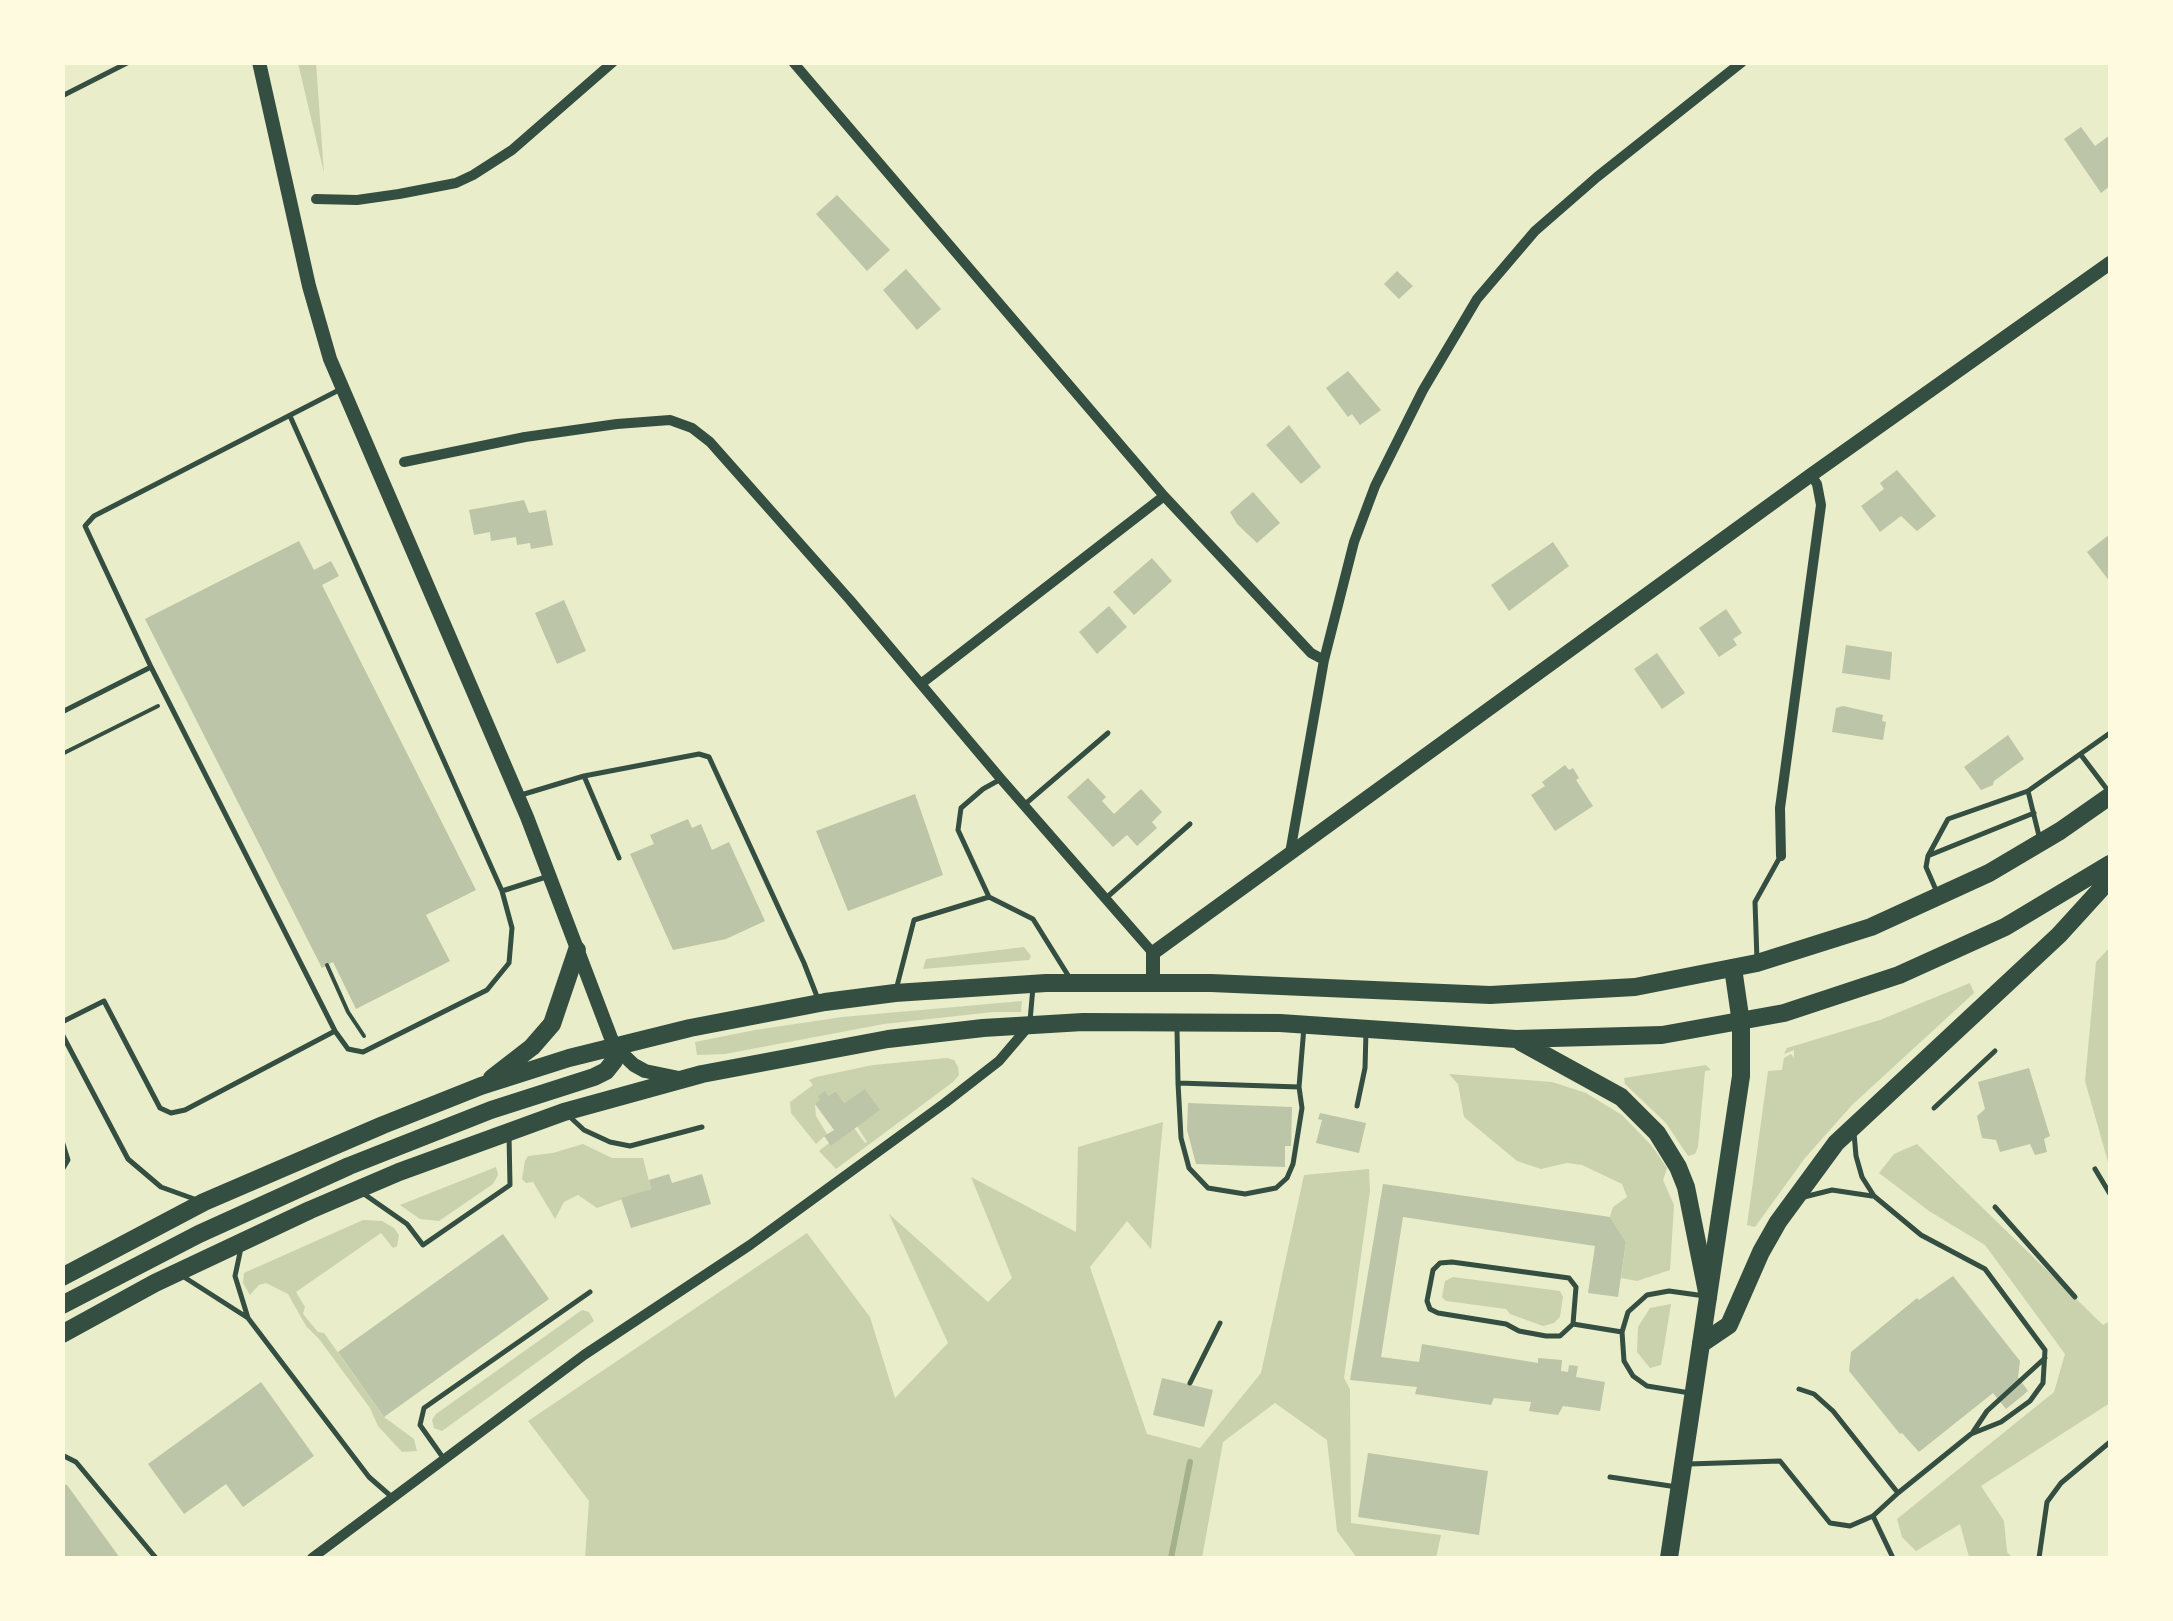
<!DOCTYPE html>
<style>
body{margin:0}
#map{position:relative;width:2173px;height:1621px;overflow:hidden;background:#e9edc9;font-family:"PT Sans",sans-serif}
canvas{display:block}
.frame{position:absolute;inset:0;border:65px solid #fefae0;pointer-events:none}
</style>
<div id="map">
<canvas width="2173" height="1621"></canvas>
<div class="frame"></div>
</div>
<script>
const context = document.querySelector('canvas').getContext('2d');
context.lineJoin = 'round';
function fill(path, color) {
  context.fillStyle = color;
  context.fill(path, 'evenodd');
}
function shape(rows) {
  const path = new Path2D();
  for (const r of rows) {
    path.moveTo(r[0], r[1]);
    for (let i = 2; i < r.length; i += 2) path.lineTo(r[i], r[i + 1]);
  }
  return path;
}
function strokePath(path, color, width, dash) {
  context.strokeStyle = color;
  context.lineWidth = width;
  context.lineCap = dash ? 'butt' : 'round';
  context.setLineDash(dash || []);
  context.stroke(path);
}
fill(shape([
 [298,63,316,63,324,173],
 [1024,947,1031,956,1029,960,923,969,926,959],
 [2110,947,2110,1169,2085,1081,2096,962],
 [1970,983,1974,993,1852,1105,1805,1158,1755,1227,1747,1225,1768,1071,1782,1070,1784,1058,1791,1054,1794,1058,1794,1050,1784,1054,1787,1048,1880,1020],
 [1022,1001,1021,1012,993,1012,884,1024,725,1054,697,1055,695,1042,755,1030,842,1017],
 [947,1058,954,1060,958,1067,959,1075,953,1082,836,1169,819,1151,829,1143,832,1145,854,1128,865,1143,867,1142,857,1126,865,1090,844,1103,836,1091,815,1104,816,1116,827,1134,816,1144,791,1113,790,1102,813,1085,809,1080,816,1077,873,1065],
 [1706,1065,1711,1070,1705,1071,1698,1147,1695,1154,1688,1156,1666,1123,1625,1084,1624,1078],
 [1449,1074,1552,1082,1586,1093,1622,1115,1652,1146,1667,1168,1663,1180,1674,1205,1670,1270,1637,1281,1621,1278,1626,1242,1610,1217,1613,1207,1627,1197,1622,1184,1582,1165,1567,1163,1541,1169,1517,1161,1464,1117,1458,1084],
 [1163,1122,1151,1249,1127,1221,1090,1267,1147,1434,1200,1448,1261,1373,1304,1175,1369,1169,1370,1191,1344,1378,1350,1389,1351,1523,1441,1535,1436,1558,1357,1558,1337,1531,1327,1440,1275,1403,1223,1442,1202,1558,585,1558,589,1501,528,1421,807,1233,870,1317,895,1398,948,1343,889,1214,988,1302,1012,1278,971,1177,1076,1232,1078,1147],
 [583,1144,612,1158,643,1158,651,1189,597,1208,578,1195,564,1202,555,1219,533,1182,526,1183,522,1179,525,1161,528,1156,553,1153],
 [1917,1144,2103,1325,2110,1321,2110,1403,1981,1486,2004,1521,2007,1552,2013,1558,1969,1557,1960,1524,1916,1551,1902,1537,1897,1519,2054,1392,2065,1354,1985,1245,1929,1211,1879,1173,1894,1154],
 [496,1167,498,1175,493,1184,439,1221,420,1219,400,1205],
 [363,1220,382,1221,394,1228,399,1235,397,1246,393,1248,381,1233,296,1292,305,1307,303,1314,318,1332,324,1333,384,1417,414,1439,417,1451,402,1452,378,1426,370,1408,319,1339,306,1326,288,1294,266,1283,259,1285,250,1295,243,1283,244,1273],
 [1453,1277,1560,1291,1563,1297,1560,1317,1554,1323,1543,1326,1510,1314,1506,1309,1446,1301,1442,1297,1445,1281],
 [1671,1304,1661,1365,1650,1368,1637,1352,1638,1327,1650,1308],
 [582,1310,589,1312,594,1321,442,1431,434,1428,432,1420,436,1414]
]), '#cad2ad');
strokePath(shape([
 [1171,1558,1190,1462]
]), '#a3b18a', 6);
fill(shape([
 [2081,127,2095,146,2110,135,2110,186,2101,193,2064,139],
 [837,195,890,250,867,271,816,214],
 [906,269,941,309,917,330,883,290],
 [1397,271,1413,286,1399,299,1384,284],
 [1348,371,1381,410,1360,425,1352,414,1348,417,1326,388],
 [1289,425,1321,467,1301,484,1266,445],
 [1897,470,1936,516,1917,531,1901,516,1880,532,1861,506,1884,489,1880,483],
 [1253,492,1280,523,1257,543,1237,524,1230,512],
 [524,500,529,513,546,510,553,545,531,549,530,543,517,545,516,537,491,541,490,532,474,535,469,510],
 [2110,534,2110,582,2087,552],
 [299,541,314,570,331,561,339,576,322,585,476,890,426,915,450,961,356,1009,333,962,322,968,145,619],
 [1553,542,1569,566,1509,611,1491,585],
 [1152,558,1172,581,1134,615,1113,592],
 [564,600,586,651,557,664,535,613],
 [1109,606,1127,627,1097,654,1079,632],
 [1726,609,1742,633,1733,639,1737,645,1719,657,1699,628],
 [1846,645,1892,652,1890,680,1842,673],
 [1657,653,1685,693,1662,709,1634,669],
 [1843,706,1883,715,1882,721,1886,722,1883,740,1832,732,1836,708],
 [2008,735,2024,759,1994,781,1993,785,1981,790,1964,767],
 [1565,765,1569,770,1573,768,1579,778,1576,780,1593,806,1555,831,1531,795,1545,786,1542,782],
 [1088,778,1106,797,1102,801,1114,814,1141,789,1162,812,1152,822,1157,828,1137,846,1127,835,1113,847,1067,797],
 [915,794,943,875,848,911,816,831],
 [688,819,692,828,701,824,712,850,729,842,765,921,726,939,673,950,630,854,654,844,650,835],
 [2029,1068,2050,1136,2044,1139,2047,1152,2035,1155,2030,1144,2000,1152,1996,1140,1982,1138,1977,1116,1985,1109,1978,1082],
 [865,1089,880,1110,831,1146,824,1136,834,1130,815,1104,820,1100,818,1096,825,1091,828,1096,836,1091,844,1103],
 [1188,1103,1292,1107,1291,1146,1285,1146,1285,1167,1196,1164,1187,1130],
 [1320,1113,1366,1123,1359,1153,1316,1143,1322,1120,1318,1119],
 [669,1174,672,1183,702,1174,711,1204,631,1228,621,1198,651,1189,649,1180],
 [1383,1184,1610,1217,1626,1242,1618,1297,1588,1293,1595,1246,1403,1217,1381,1357,1419,1362,1422,1344,1538,1363,1538,1358,1562,1360,1561,1371,1568,1372,1569,1365,1578,1366,1576,1377,1605,1382,1600,1411,1563,1406,1558,1415,1529,1411,1531,1402,1494,1398,1491,1405,1415,1394,1417,1387,1350,1380],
 [503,1234,549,1299,384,1417,338,1352],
 [1953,1276,2020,1361,2018,1377,2028,1391,2006,1409,1993,1393,1919,1452,1902,1433,1900,1434,1849,1371,1851,1352,1917,1298,1919,1300],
 [1162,1378,1213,1390,1204,1427,1153,1415],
 [261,1382,314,1456,243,1507,226,1484,184,1514,148,1464],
 [1368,1453,1488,1471,1479,1535,1358,1517],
 [62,1484,67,1485,120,1558,62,1558]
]), '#bcc5a7');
strokePath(shape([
 [62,754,158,706],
 [327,965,348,1012,364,1036]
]), '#344e41', 4);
strokePath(shape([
 [62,96,129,62],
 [290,416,502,891,512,928,509,963,487,990,363,1052,348,1049,335,1031,151,667,85,526,94,516,339,390],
 [62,712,151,667],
 [2081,755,2109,792],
 [584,776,619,858],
 [1001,779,983,789,961,808,958,830,989,897,1033,919,1071,980],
 [2028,791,2110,733],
 [521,795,584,776,699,754,709,757,804,963,818,999],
 [1024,805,1108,733],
 [1930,855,2034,813],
 [1936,890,1926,867,1928,856,1948,819,2028,791,2040,840],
 [502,891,546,877],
 [1106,898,1190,824],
 [1757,960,1755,902,1780,857],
 [897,986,914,920,989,897],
 [1030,1021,1033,987],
 [62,1022,104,1001,160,1108,171,1113,185,1110,335,1031],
 [1177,1029,1178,1083,1299,1087,1304,1027],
 [62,1034,128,1159,161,1187,197,1200],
 [1178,1083,1181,1138,1189,1168,1208,1188,1245,1194,1276,1188,1287,1178,1293,1164,1302,1108,1299,1087],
 [1357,1106,1365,1068,1366,1032],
 [1934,1108,1995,1051],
 [570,1117,584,1130,610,1142,630,1146,702,1127],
 [1854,1133,1856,1156,1862,1177,1874,1196,1921,1235,1985,1269,2045,1350,2043,1383,2030,1401,2001,1422,1971,1434,1898,1493],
 [62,1141,68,1160,62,1170],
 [2095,1169,2110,1194],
 [364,1194,407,1224,423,1245,510,1185,509,1135],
 [1804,1197,1832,1190,1872,1196],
 [1995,1207,2075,1297],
 [184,1277,248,1318,235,1276,241,1248],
 [248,1318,369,1477,393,1498],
 [1573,1324,1576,1287,1569,1278,1452,1262,1440,1263,1433,1270,1427,1301,1430,1309,1438,1313,1506,1324,1519,1331,1546,1336,1560,1336,1573,1324,1622,1332],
 [1190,1383,1220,1323],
 [1799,1389,1814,1394,1833,1411,1898,1493,1873,1516,1893,1558],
 [1690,1393,1647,1386,1633,1376,1624,1361,1622,1332,1628,1312,1647,1295,1669,1291,1705,1296],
 [1973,1432,1987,1411,2045,1358],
 [62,1455,76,1462,156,1558],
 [444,1459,420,1425,424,1408,590,1292],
 [1689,1464,1780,1461,1830,1523,1850,1526,1873,1516],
 [1610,1477,1677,1487],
 [2039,1558,2047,1502,2061,1483,2110,1442]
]), '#344e41', 5);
strokePath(shape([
 [793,62,1164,496,1311,653,1324,660],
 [316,199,357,200,399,194,456,183,473,175,512,150,613,62],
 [404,462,525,437,617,424,670,420,692,428,710,442,850,600,1001,779,1153,953],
 [922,683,1164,496],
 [1290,853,1324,660,1354,542,1375,486,1423,390,1477,299,1535,231,1597,177,1742,62],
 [1781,856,1780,808,1821,505,1817,484,1811,475],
 [312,1558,584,1355,750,1245,945,1103,999,1061,1028,1027]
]), '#344e41', 10);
strokePath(shape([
 [259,62,309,286,330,359,527,817,614,1046,634,1065,645,1071,679,1078],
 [1153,983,1153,953,1811,475,2110,263]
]), '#344e41', 14);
strokePath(shape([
 [1669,1558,1741,1076,1741,1023,1733,968]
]), '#344e41', 18);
strokePath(shape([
 [1521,1042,1621,1097,1657,1133,1678,1167,1686,1187,1708,1297],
 [492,1078,532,1047,552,1024,577,950],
 [62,1277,204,1202,383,1125,481,1086,569,1058,690,1028,825,1002,895,993,1046,983,1211,983,1490,995,1635,987,1757,963,1871,927,1989,873,2060,831,2110,796],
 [62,1305,199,1234,349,1166,491,1110,594,1077,606,1071,614,1061,614,1046],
 [62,1334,155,1283,310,1210,399,1172,564,1112,702,1074,888,1039,983,1028,1083,1022,1280,1023,1516,1039,1662,1035,1784,1013,1899,975,2005,927,2110,864],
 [1701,1344,1729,1325,1761,1252,1778,1222,1836,1143,2059,935,2110,879]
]), '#344e41', 18);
</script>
